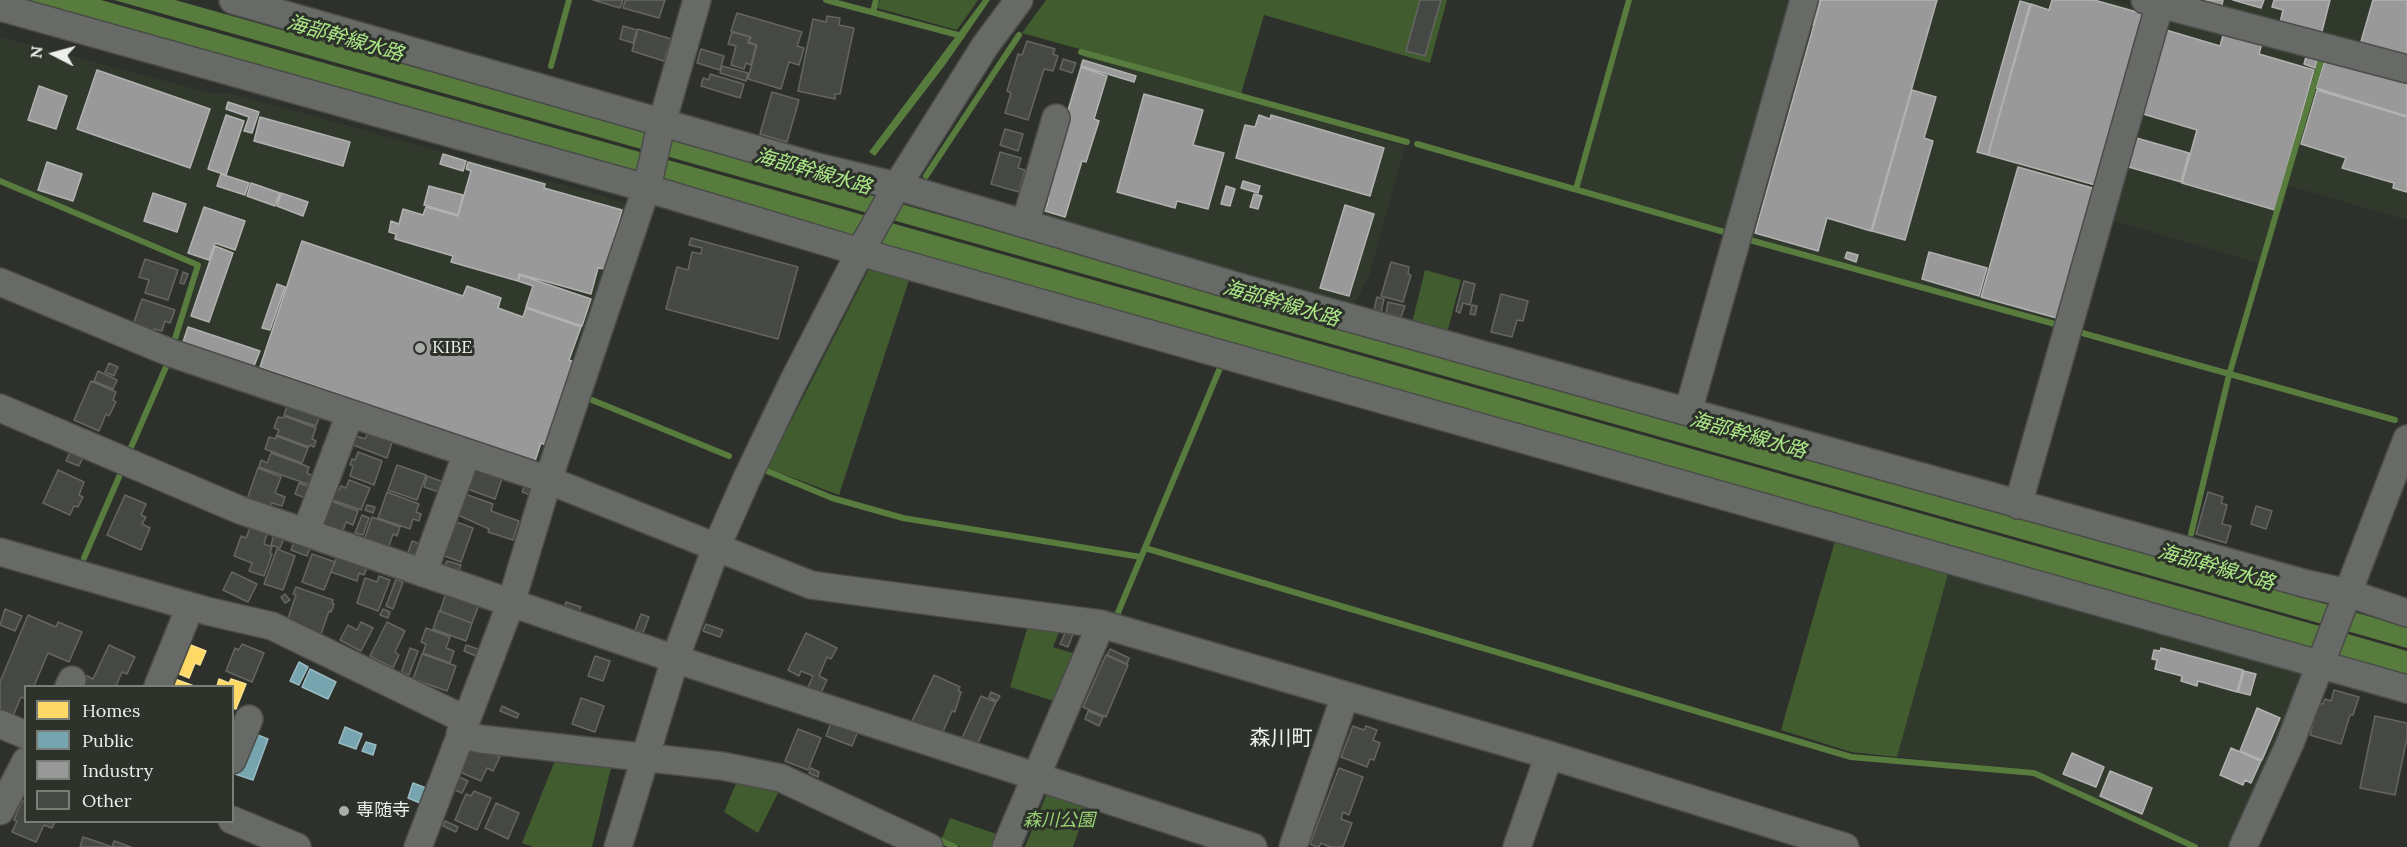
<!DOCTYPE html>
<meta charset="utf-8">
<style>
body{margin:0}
#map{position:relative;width:2407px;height:847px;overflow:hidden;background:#2e302c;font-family:Lora,serif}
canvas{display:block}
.legend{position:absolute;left:24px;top:685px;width:210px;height:138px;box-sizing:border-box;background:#2d322a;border:2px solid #797e77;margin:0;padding:8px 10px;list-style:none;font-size:18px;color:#ecefea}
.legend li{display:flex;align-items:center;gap:12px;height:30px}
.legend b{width:30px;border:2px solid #797e77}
.north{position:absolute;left:24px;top:24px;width:60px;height:60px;-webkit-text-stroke:4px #2d322a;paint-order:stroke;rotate:276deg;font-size:16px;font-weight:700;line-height:24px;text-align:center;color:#ecefea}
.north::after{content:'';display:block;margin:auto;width:21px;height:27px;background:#ecefea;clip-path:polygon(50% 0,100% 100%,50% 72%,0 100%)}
</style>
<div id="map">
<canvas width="2407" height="847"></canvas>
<ul class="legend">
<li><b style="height:16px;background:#ffd966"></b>Homes</li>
<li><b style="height:16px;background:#76a5af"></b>Public</li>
<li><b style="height:16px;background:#999"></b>Industry</li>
<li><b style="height:16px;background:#464845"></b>Other</li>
</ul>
<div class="north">N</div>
</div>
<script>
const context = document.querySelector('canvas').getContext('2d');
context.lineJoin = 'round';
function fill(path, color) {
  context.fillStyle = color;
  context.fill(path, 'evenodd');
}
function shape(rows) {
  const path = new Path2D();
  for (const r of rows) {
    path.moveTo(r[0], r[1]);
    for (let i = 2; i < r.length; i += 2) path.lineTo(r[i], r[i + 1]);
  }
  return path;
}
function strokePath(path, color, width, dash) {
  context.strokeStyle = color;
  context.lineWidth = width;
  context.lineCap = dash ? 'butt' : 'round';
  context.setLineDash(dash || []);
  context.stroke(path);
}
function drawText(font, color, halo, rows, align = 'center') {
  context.font = font + ' Lora,"Noto Sans JP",serif';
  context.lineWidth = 6;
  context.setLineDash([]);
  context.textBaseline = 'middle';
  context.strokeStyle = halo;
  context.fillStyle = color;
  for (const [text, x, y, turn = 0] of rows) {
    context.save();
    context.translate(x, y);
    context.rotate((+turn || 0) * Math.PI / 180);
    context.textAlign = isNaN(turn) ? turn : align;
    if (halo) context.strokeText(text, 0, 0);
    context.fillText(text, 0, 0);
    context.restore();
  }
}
fill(shape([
 [1631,0,1800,0,1733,231,1579,187],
 [1810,0,2112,0,2145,10,2063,324,1744,236],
 [2178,0,2407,0,2407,64],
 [2168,12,2407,78,2407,220,2289,186,2265,265,2104,218],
 [0,37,214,94,230,93,631,204,545,465,175,347,203,262,0,180],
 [1082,54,1405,146,1370,273,1352,310,1035,217],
 [1950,567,2309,673,2231,847,2202,847,2035,770,1897,757]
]), '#31392d');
fill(shape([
 [880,0,978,0,957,30,877,8],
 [1046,0,1447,0,1430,63,1264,15,1241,94,1022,33],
 [873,261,911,274,839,495,767,468],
 [1425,270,1461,280,1446,337,1411,327],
 [1837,534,1950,567,1897,757,1851,752,1781,730],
 [1029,622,1062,625,1053,647,1082,656,1060,703,1010,687],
 [556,758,613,760,592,847,533,847,522,843],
 [738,779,780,789,758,833,724,812],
 [1047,793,1088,806,1073,847,1025,847],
 [950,818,1005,837,1000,847,961,847,942,838]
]), '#415c2f');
fill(shape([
 [9,0,101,0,2337,631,2407,651,2407,677],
 [114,0,175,0,2407,627,2407,648],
 [983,0,990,0,945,65,875,156,869,152]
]), '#577c3d');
const homes = shape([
 [188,644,206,651,200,665,195,663,189,678,177,673,188,644],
 [172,678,194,686,169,686,172,678],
 [219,679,229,683,231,679,246,684,236,709,232,708,232,686,217,686,219,679]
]);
fill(homes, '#ffd966');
strokePath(homes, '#f9e08e', 1.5);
const public = shape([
 [299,662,308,667,299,685,290,681,299,662],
 [310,669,336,682,328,699,302,687,310,669],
 [345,727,362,734,356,749,339,743,345,727],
 [250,732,268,739,253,780,235,774,250,732],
 [366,742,376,745,373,755,362,751,366,742],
 [413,783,426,788,420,803,408,798,413,783]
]);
fill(public, '#76a5af');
strokePath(public, '#99bbc1', 1.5);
const industry = shape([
 [1813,0,1821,0,1814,25,1807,23,1813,0],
 [1821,0,1937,0,1871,231,1827,218,1818,251,1755,233,1821,0],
 [2052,0,2094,0,2144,14,2095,185,1988,155,2031,4,2049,10,2052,0],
 [2191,0,2223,0,2221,9,2191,0],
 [2233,0,2264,0,2261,8,2233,0],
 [2274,0,2330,0,2321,35,2280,23,2283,10,2272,7,2274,0],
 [2373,0,2407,0,2407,58,2360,45,2373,0],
 [2020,1,2030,4,1988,155,1977,152,2020,1],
 [2166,30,2220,46,2224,32,2262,43,2259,54,2314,70,2275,210,2182,183,2197,130,2143,114,2166,30],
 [2307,53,2318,56,2315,68,2304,64,2307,53],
 [2326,57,2407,82,2407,116,2316,88,2326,57],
 [1083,60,1136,76,1134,82,1081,66,1083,60],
 [1081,67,1107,76,1094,119,1099,121,1086,162,1082,161,1065,217,1045,211,1049,199,1042,197,1081,67],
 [97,70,210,109,190,168,77,129,97,70],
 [39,86,67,96,56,129,28,120,39,86],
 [1912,90,1936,97,1924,138,1933,141,1905,240,1872,231,1912,90],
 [2317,90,2407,117,2407,192,2393,188,2394,183,2342,168,2346,158,2301,144,2317,90],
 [1144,94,1203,110,1193,145,1224,153,1208,209,1177,201,1175,208,1117,192,1144,94],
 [228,102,259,112,252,133,244,131,249,117,226,109,228,102],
 [226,115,244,121,226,175,208,169,226,115],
 [1259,115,1270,119,1271,115,1384,148,1370,196,1236,158,1245,125,1255,127,1259,115],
 [260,117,350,142,343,166,254,141,260,117],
 [2133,137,2189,153,2181,182,2125,166,2133,137],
 [443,154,466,161,463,171,440,164,443,154],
 [47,162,82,174,73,201,38,190,47,162],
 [468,162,545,184,544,188,622,210,605,269,598,268,591,294,519,274,518,281,451,262,453,256,395,239,396,234,389,232,391,221,399,224,403,209,423,215,426,207,458,216,471,171,466,169,468,162],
 [2018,167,2096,189,2060,319,1981,297,2018,167],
 [221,174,249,183,245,195,217,186,221,174],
 [1243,181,1260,186,1258,193,1241,188,1243,181],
 [251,183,280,193,275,206,247,196,251,183],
 [429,186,463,195,458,215,424,205,429,186],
 [1226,186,1235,189,1230,206,1221,204,1226,186],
 [153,193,186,204,177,232,144,221,153,193],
 [281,193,308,202,303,216,277,206,281,193],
 [1254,194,1262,196,1258,209,1250,207,1254,194],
 [1345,205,1374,214,1349,296,1320,288,1345,205],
 [204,207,245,221,235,250,215,243,209,260,188,253,204,207],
 [302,241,463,296,467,286,501,298,498,308,523,317,526,308,581,327,569,360,574,362,546,445,541,443,535,461,260,367,302,241],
 [215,246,233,253,209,322,191,316,215,246],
 [1847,252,1858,255,1856,262,1845,258,1847,252],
 [1929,252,1987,268,1979,296,1922,279,1929,252],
 [520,275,591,299,582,326,526,307,533,286,518,281,520,275],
 [277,284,285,287,270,330,262,328,277,284],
 [188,327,260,351,254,366,183,342,188,327],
 [2161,648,2243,670,2237,692,2198,681,2197,686,2181,681,2182,676,2155,669,2157,660,2152,659,2154,650,2160,651,2161,648],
 [2244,671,2256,674,2250,695,2238,692,2244,671],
 [2257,708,2280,718,2262,760,2240,751,2257,708],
 [2231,748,2261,761,2251,783,2245,780,2243,785,2220,775,2231,748],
 [2072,753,2104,767,2096,787,2063,774,2072,753],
 [2110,771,2152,788,2142,814,2100,796,2110,771]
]);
fill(industry, '#999');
strokePath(industry, '#b2b3b1', 1.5);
strokePath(shape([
 [826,0,962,36],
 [873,12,876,0],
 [1081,52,1407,142],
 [551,66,569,0],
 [1417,144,1731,234],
 [926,176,1019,35],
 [0,181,198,265,173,345],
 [1576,189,1629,0],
 [1746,239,2062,326],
 [2075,331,2395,420],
 [592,400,729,456],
 [129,452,169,360],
 [767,471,832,498,903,518,1141,557],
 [2191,534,2229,375,2322,57],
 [1145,548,1851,757,2034,773,2195,847],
 [84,558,122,470],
 [1117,615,1220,368],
 [935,838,955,847]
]), '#577c3d', 6);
const building = shape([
 [593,0,623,0,620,8,593,0],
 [628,0,665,0,659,18,623,8,625,1,628,0],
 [1420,0,1441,0,1425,56,1406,51,1420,0],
 [737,13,802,32,797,46,804,48,799,65,789,62,781,89,748,79,757,45,749,42,751,37,731,31,737,13],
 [827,16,840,18,839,25,854,28,840,94,835,94,835,99,798,91,813,19,826,22,827,16],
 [623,26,637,30,633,43,620,39,623,26],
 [638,29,671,39,664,61,632,51,638,29],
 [732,32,750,37,748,43,756,45,751,65,746,63,744,69,731,65,736,46,728,44,732,32],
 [1027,41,1055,49,1053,54,1058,56,1053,71,1044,69,1028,120,1005,113,1011,93,1007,91,1018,54,1022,55,1027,41],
 [701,49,724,56,720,70,697,63,701,49],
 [1063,59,1076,63,1072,73,1060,69,1063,59],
 [722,66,748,73,746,81,720,73,722,66],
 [710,74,744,84,740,98,701,86,703,78,709,80,710,74],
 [772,92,799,100,787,142,760,134,772,92],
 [1005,129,1023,134,1018,151,1000,145,1005,129],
 [1000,152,1021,158,1018,168,1025,170,1019,192,991,184,1000,152],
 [691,238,798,267,778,339,666,309,677,267,688,270,692,252,701,254,702,248,689,245,691,238],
 [145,259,178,270,168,300,145,293,149,280,139,277,145,259],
 [1391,262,1409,267,1408,274,1411,275,1403,302,1381,296,1391,262],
 [183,272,188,274,184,284,180,283,183,272],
 [1464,281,1475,284,1470,305,1463,303,1460,313,1456,311,1464,281],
 [1501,294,1528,301,1523,321,1517,320,1512,337,1491,332,1501,294],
 [1377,297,1384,299,1381,312,1374,310,1377,297],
 [142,299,175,310,170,323,165,321,162,331,154,329,153,332,133,325,142,299],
 [1388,302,1405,306,1401,317,1386,313,1388,302],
 [1472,305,1477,306,1475,315,1470,314,1472,305],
 [109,363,118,367,114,376,105,372,109,363],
 [98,371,117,380,113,389,94,381,98,371],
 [91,381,116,392,113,400,116,402,109,416,106,414,99,431,74,420,91,381],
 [289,401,321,413,316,426,284,415,289,401],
 [284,416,316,428,312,439,316,441,314,447,310,445,309,447,277,435,279,430,274,428,278,417,283,418,284,416],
 [370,428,394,436,387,458,348,443,351,434,365,439,370,428],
 [276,436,308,448,302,463,265,449,269,437,276,439,276,436],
 [70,452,83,457,79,466,66,461,70,452],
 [358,452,382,461,374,485,350,476,353,466,350,465,352,459,355,460,358,452],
 [271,453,309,467,307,473,313,476,310,485,259,467,261,460,267,463,271,453],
 [397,465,426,475,417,500,388,490,397,465],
 [477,467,503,476,495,499,462,487,468,469,475,472,477,467],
 [258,468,281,477,275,493,285,497,282,506,272,503,270,507,247,499,258,468],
 [58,470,84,482,79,495,83,497,78,507,74,506,70,515,43,503,58,470],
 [427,476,446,483,442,493,424,487,427,476],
 [349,480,370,488,361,510,330,499,333,488,339,490,341,486,346,488,349,480],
 [526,482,533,485,530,495,522,492,526,482],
 [299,483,315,489,311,500,295,494,299,483],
 [387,492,419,504,416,512,421,514,419,521,413,519,410,529,378,518,387,492],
 [2208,492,2223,497,2221,503,2227,505,2222,524,2231,526,2226,543,2196,534,2208,492],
 [465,494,493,504,491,511,519,521,513,540,488,532,489,529,458,515,465,494],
 [125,495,146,504,141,515,146,517,142,524,150,528,141,550,107,535,125,495],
 [331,501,358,511,353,525,346,522,341,536,321,528,331,501],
 [367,505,375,507,373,513,365,510,367,505],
 [2256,506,2272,511,2266,529,2251,524,2256,506],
 [362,515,369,518,363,535,355,533,362,515],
 [372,517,400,527,397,536,393,534,388,549,364,540,372,517],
 [451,520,473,528,461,562,439,554,451,520],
 [250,528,267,534,264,544,272,547,270,553,272,554,264,576,249,571,252,563,234,556,241,536,246,538,250,528],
 [274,534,284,538,280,548,271,545,274,534],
 [295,540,311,545,307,556,291,550,295,540],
 [412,541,424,545,419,557,408,553,412,541],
 [277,549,295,556,283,590,264,584,277,549],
 [312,554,335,562,324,590,302,582,312,554],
 [338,554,368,565,364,575,359,573,357,581,331,572,338,554],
 [447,561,461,565,457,575,443,570,447,561],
 [232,572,257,584,248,602,223,590,232,572],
 [379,576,390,580,378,611,357,603,365,578,377,582,379,576],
 [396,579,403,582,393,609,386,606,396,579],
 [296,587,333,600,332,603,334,604,331,612,329,611,321,634,287,621,296,595,293,594,296,587],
 [446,593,479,605,472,623,440,611,446,593],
 [285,594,290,600,285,603,281,597,285,594],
 [566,602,581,607,578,613,564,608,566,602],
 [5,609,22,616,15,631,0,625,5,609],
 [383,609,390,612,388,618,380,615,383,609],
 [439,611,472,623,466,641,433,629,439,611],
 [641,614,649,617,643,633,635,630,641,614],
 [28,615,56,627,58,622,82,632,69,662,48,653,34,686,26,686,26,699,21,697,13,716,0,711,0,682,28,615],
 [361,622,373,628,361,651,340,640,348,625,357,630,361,622],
 [387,622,405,631,395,652,399,655,393,668,370,656,387,622],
 [706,624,723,630,720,637,703,631,706,624],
 [426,628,450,637,446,648,454,651,450,663,423,653,426,644,421,642,426,628],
 [1066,631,1073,634,1068,647,1060,644,1066,631],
 [806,633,837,648,831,659,827,657,819,676,827,680,820,695,807,689,813,676,801,671,799,676,788,670,806,633],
 [242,644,264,653,252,682,226,671,235,648,239,650,242,644],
 [109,645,135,657,127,674,122,672,116,686,77,686,83,674,93,679,109,645],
 [466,645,478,649,476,656,464,651,466,645],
 [410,648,418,651,409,675,401,673,410,648],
 [1110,649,1129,658,1127,664,1107,655,1110,649],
 [422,654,456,666,447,691,413,679,422,654],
 [1106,655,1128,665,1106,717,1083,707,1106,655],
 [595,656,610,661,603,681,588,676,595,656],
 [934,675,960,687,958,691,961,692,955,712,952,711,942,734,912,721,934,675],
 [2334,690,2359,697,2353,715,2350,715,2341,744,2310,735,2318,703,2323,704,2325,699,2331,701,2334,690],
 [991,692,1000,696,997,701,989,697,991,692],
 [981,696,996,702,977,745,962,738,981,696],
 [581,698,604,706,595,732,572,724,581,698],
 [502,706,519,714,517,718,500,711,502,706],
 [1088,711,1103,717,1099,726,1085,719,1088,711],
 [2375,716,2407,723,2407,738,2395,795,2360,788,2375,716],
 [832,720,858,731,852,746,826,736,832,720],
 [1353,726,1364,730,1366,726,1377,730,1373,740,1380,743,1374,760,1370,759,1367,767,1341,757,1353,726],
 [798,729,821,738,808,770,785,761,798,729],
 [472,745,500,757,493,771,487,768,481,781,460,772,472,745],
 [811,768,819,772,818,777,809,773,811,768],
 [1339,768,1363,777,1349,815,1343,812,1341,819,1352,823,1343,847,1330,847,1321,843,1319,847,1317,847,1310,844,1339,768],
 [455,775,468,781,462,793,450,788,455,775],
 [474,791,491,798,477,830,455,820,466,794,471,796,474,791],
 [22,801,26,802,26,822,55,822,52,828,44,825,36,842,12,832,17,821,14,820,22,801],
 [496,803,519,813,508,839,485,828,496,803],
 [445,821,458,827,456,832,443,826,445,821],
 [83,837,98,842,112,847,80,847,83,837],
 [114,841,131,847,112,847,114,841]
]);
fill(building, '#464845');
strokePath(building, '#646662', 1.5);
const minor = shape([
 [233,0,814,166,897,186,1246,289,2307,584,2348,593,2407,613],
 [2145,0,2407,69],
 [0,7,646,188,860,252,2407,689],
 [1025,224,1056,118],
 [0,282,171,353,548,480,811,585,1101,624,1549,755,1845,847],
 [0,408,240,510,675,659,1253,847],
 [1688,412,1804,0],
 [2018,505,2161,0],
 [306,532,350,414],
 [0,552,207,611,272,626,466,720],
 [423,573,467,453],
 [69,686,72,680],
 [158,686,184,622],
 [0,724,26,735],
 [460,734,480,739,722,766,781,778,929,847],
 [232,760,249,719],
 [0,811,26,761],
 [232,820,297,847],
 [418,847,511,603,548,480,648,183,660,130,697,0],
 [618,847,675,659,716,548,747,478,793,382,860,252,897,186,985,46,1019,0],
 [1006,847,1101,624],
 [1293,847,1345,696],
 [1517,847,1549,755],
 [2243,847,2290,743,2407,439]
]);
strokePath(minor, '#4a4c48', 30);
strokePath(minor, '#686a67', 27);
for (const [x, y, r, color] of [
 [420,348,6,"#aaaca8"],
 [344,811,6,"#aaaca8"]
]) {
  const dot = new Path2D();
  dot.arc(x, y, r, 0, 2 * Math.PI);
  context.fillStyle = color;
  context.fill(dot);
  strokePath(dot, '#2d322a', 2);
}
drawText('18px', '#ecefea', '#2d322a', [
 ["KIBE",432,348],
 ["専随寺",356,811]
], 'left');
drawText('italic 18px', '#9ad374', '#2d322a', [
 ["森川公園",1059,821]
]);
drawText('italic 20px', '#ade888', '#2d322a', [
 ["海部幹線水路",345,39,16],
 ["海部幹線水路",813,172,16],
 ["海部幹線水路",1281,304,16],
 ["海部幹線水路",1748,436,16],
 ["海部幹線水路",2216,568,16]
]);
drawText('21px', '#ecefea', '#2d322a', [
 ["森川町",1281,739]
]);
</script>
